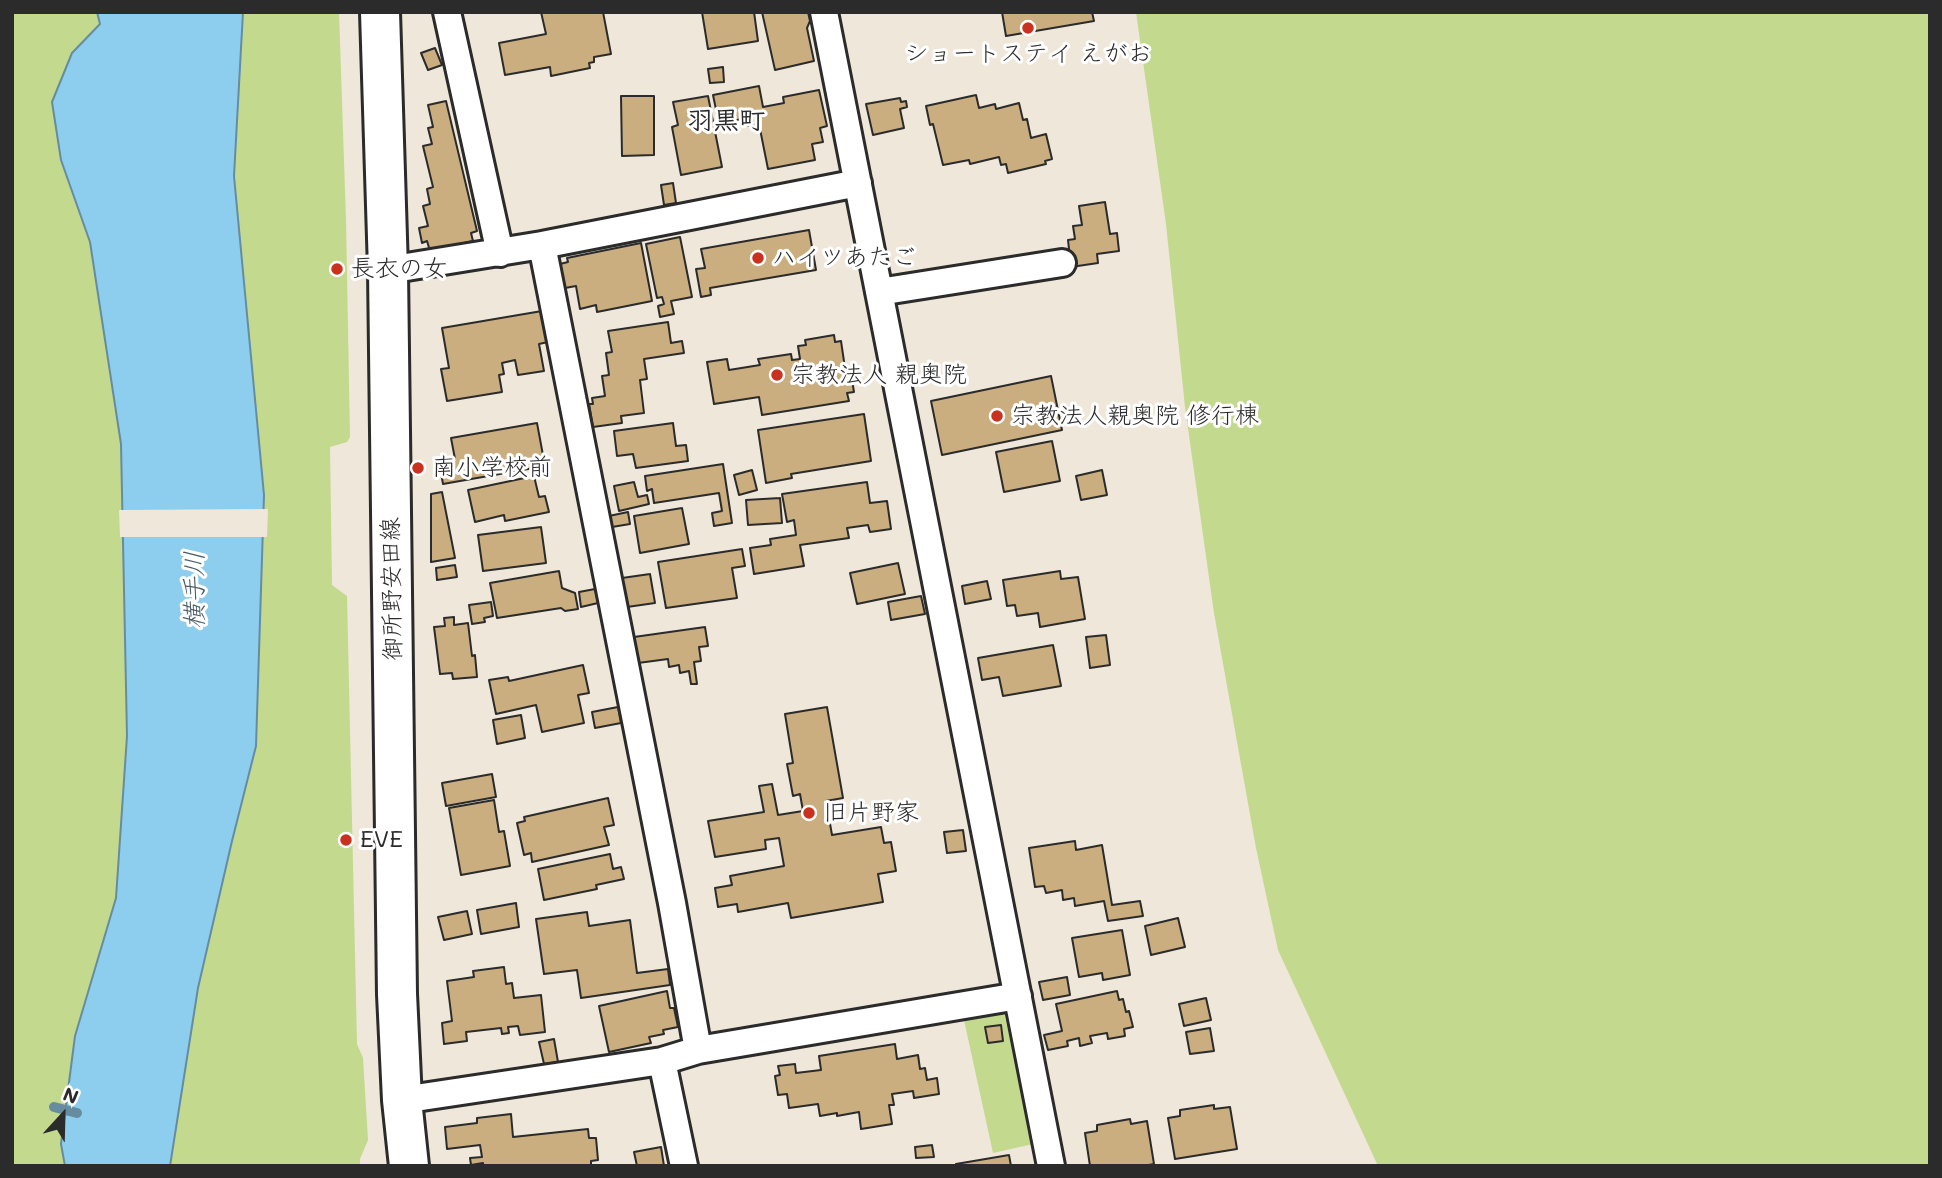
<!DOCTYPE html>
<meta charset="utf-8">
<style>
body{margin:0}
#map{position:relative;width:1942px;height:1178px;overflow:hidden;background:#efe7d9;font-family:Mali,sans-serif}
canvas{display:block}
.frame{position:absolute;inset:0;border:14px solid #2b2b2b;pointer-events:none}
.north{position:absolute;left:28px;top:1080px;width:70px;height:70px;-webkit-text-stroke:5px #fff;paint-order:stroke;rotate:22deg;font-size:19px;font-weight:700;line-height:28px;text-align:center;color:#2b2b2b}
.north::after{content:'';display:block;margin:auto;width:24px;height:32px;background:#2b2b2b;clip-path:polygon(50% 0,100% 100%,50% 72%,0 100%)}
</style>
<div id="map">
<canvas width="1942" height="1178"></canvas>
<div class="frame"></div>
<div class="north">N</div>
</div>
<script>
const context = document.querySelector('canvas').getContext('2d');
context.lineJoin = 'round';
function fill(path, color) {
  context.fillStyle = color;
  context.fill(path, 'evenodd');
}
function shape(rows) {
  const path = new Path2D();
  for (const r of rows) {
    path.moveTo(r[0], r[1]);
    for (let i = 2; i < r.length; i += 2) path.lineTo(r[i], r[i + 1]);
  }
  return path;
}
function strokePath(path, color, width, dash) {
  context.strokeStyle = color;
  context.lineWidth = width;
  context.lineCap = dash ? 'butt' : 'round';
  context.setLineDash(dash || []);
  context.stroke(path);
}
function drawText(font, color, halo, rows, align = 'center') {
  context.font = font + ' Mali,"Klee One",sans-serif';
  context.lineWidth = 6;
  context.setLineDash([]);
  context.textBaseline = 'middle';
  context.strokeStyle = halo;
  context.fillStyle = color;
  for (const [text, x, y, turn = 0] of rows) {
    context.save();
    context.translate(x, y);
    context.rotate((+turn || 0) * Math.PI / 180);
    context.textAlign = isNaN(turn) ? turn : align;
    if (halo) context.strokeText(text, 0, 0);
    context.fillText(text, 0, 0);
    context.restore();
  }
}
fill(shape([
 [12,12,97,12,101,24,72,53,61,160,90,242,121,444,127,736,116,898,75,1036,61,1144,65,1166,12,1166],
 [243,12,339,12,346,221,350,437,347,442,330,447,332,585,347,596,357,1044,363,1058,368,1140,360,1159,360,1166,170,1166,198,988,232,841,256,746,264,495,234,176],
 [1136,12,1930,12,1930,1166,1378,1166,1278,950,1256,848,1214,613,1185,407,1166,224],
 [1004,1012,1033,1144,993,1153,964,1020]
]), '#c3d98e');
const water = shape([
 [97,12,243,12,234,176,264,495,256,746,232,841,198,988,170,1166,65,1166,61,1144,75,1036,116,898,127,736,121,444,90,242,61,160,52,102,72,53,100,24,97,12]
]);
fill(water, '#8dcdee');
strokePath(water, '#668ca0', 2);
fill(shape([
 [268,509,267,537,120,537,119,510]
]), '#efe7d9');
strokePath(shape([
 [54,1107,77,1113]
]), '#668ca0', 10);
const building = shape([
 [541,12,603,12,611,54,594,57,594,62,589,63,590,68,551,76,550,67,505,75,499,43,546,34,541,12],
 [702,12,754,12,758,41,708,49,702,12],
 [762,12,808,12,810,21,807,28,814,61,775,70,762,12],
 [1002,12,1092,12,1094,21,1006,36,1002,12],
 [435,48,442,65,428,70,421,53,435,48],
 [723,67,724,82,710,83,708,69,723,67],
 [759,86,763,107,784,103,783,97,819,90,827,126,820,128,823,142,812,144,815,160,768,169,759,124,748,126,746,118,719,124,713,95,759,86],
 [976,95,979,108,995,104,996,109,1019,103,1023,120,1027,119,1031,138,1046,134,1052,159,1045,161,1046,164,1008,173,1006,164,1001,165,999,157,970,164,969,160,943,165,933,124,930,125,926,106,976,95],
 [621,96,654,96,654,155,622,156,621,96],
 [708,96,722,167,681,175,672,127,678,125,673,102,708,96],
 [900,98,901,102,906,101,907,107,900,109,904,128,873,135,866,104,900,98],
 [446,101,477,231,471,233,473,241,430,251,427,241,422,243,419,228,428,226,423,206,430,204,427,189,433,187,423,146,432,144,428,128,433,127,428,105,446,101],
 [673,183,676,203,664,205,661,185,673,183],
 [1105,202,1110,234,1117,233,1119,251,1097,254,1098,263,1071,267,1068,240,1075,239,1073,226,1082,225,1079,206,1105,202],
 [809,230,816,270,710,288,711,295,701,297,696,269,705,268,701,249,809,230],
 [680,237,692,297,671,301,674,314,660,317,658,306,664,304,662,297,657,298,646,244,680,237],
 [641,243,652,301,597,312,596,305,580,309,576,286,565,288,560,264,568,262,567,258,641,243],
 [542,311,548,342,539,344,544,371,518,375,515,360,502,363,504,374,499,375,502,392,447,401,441,369,449,368,442,328,542,311],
 [668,322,671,343,682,341,684,353,644,359,647,379,640,380,644,413,621,416,622,423,593,427,589,404,593,404,592,398,605,396,602,376,609,375,606,353,612,352,608,331,668,322],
 [834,335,835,342,841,341,846,375,851,374,854,392,847,393,849,401,762,415,759,397,714,404,707,362,727,359,729,370,760,365,758,359,791,354,792,360,800,359,798,346,806,345,805,340,834,335],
 [1051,376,1062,430,942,455,931,401,1051,376],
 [864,414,871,461,791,474,792,478,766,483,758,430,864,414],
 [537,423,545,466,443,484,439,462,455,459,451,438,537,423],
 [673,423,676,446,686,445,688,461,636,468,633,454,617,456,614,431,673,423],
 [1052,441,1060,481,1004,492,996,452,1052,441],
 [723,464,732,523,714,526,712,513,722,511,719,493,654,503,652,489,647,491,645,476,723,464],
 [752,470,757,490,739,495,734,475,752,470],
 [1102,470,1107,495,1081,500,1076,476,1102,470],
 [534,476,539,497,545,496,549,512,505,521,504,515,475,522,468,490,534,476],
 [634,482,638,497,647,495,649,504,619,511,614,486,634,482],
 [867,482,870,503,887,501,891,529,870,532,868,525,847,528,849,538,800,545,804,566,754,574,750,548,771,545,770,539,796,535,794,520,787,522,782,494,867,482],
 [442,492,455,558,431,562,431,494,442,492],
 [780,498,782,523,748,525,746,500,780,498],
 [682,508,689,544,640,553,634,516,682,508],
 [628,512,630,524,612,527,609,516,628,512],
 [541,527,546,563,483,571,478,535,541,527],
 [742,549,745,566,732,568,737,598,666,608,658,562,742,549],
 [898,563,905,594,857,604,850,573,898,563],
 [455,565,457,577,437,580,436,568,455,565],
 [559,571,562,588,575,593,578,609,565,611,561,608,497,618,490,583,559,571],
 [1060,571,1061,579,1078,577,1085,619,1040,627,1038,613,1017,616,1015,605,1007,606,1003,580,1060,571],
 [650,574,655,603,627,607,622,578,650,574],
 [987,581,991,599,965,604,962,586,987,581],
 [595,589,598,603,581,607,579,592,595,589],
 [921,596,925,614,891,620,888,602,921,596],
 [491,602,493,616,484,618,485,622,472,624,469,605,491,602],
 [454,617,454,625,468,623,472,656,475,655,477,677,453,679,452,673,440,674,434,627,445,626,444,618,454,617],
 [705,627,708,646,699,647,701,661,694,662,697,684,691,684,689,671,680,673,679,665,669,667,668,659,638,663,634,637,705,627],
 [1106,635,1110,665,1090,668,1086,637,1106,635],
 [1053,645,1061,686,1003,696,999,677,982,680,978,658,1053,645],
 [583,665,589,693,578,695,584,723,542,732,536,705,496,714,489,680,508,677,509,681,583,665],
 [618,707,621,723,595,728,592,712,618,707],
 [827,707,843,798,826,801,832,835,881,827,884,843,891,842,896,871,878,874,883,902,791,918,788,903,738,912,737,904,718,907,715,888,732,885,730,876,784,866,779,838,765,840,766,849,715,857,708,821,764,812,759,786,772,784,778,815,803,811,800,794,793,796,787,764,793,763,785,714,827,707],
 [521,715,525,738,497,744,493,720,521,715],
 [492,774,496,797,446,806,442,783,492,774],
 [608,798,614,825,604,827,609,845,532,862,531,853,524,855,517,823,525,821,524,817,608,798],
 [494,800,499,832,504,831,510,866,461,875,449,808,494,800],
 [963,830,966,851,947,853,944,832,963,830],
 [1075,841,1076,850,1102,845,1112,905,1140,901,1143,916,1108,921,1104,901,1075,906,1074,898,1063,900,1062,890,1046,893,1044,886,1035,887,1029,848,1075,841],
 [610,854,613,869,621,867,624,879,596,885,597,889,544,900,538,869,610,854],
 [516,903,519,927,481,934,477,910,516,903],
 [467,911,472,934,444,940,438,917,467,911],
 [587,912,589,926,630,920,637,973,668,969,670,985,581,998,577,970,544,974,536,919,587,912],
 [1178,918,1185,947,1151,955,1145,926,1178,918],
 [1122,930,1130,975,1103,980,1102,973,1079,977,1072,938,1122,930],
 [504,967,506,984,512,983,514,998,541,995,545,1032,520,1035,518,1026,508,1027,509,1033,502,1034,501,1028,466,1032,467,1041,444,1044,442,1023,452,1021,447,981,474,977,473,971,504,967],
 [1067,977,1070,995,1043,1000,1039,982,1067,977],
 [667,991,670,1008,674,1008,678,1027,663,1030,664,1034,649,1037,651,1043,609,1052,599,1006,667,991],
 [1117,991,1119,1000,1123,999,1126,1012,1129,1011,1133,1027,1124,1029,1125,1036,1108,1039,1107,1033,1090,1036,1092,1043,1080,1046,1079,1038,1067,1041,1068,1046,1048,1050,1044,1035,1062,1031,1056,1004,1117,991],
 [1206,998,1211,1020,1184,1026,1179,1004,1206,998],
 [1001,1025,1003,1041,988,1043,985,1027,1001,1025],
 [1210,1028,1214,1051,1190,1054,1186,1032,1210,1028],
 [554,1039,558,1062,544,1064,539,1042,554,1039],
 [895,1044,897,1059,918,1055,920,1069,925,1068,927,1080,937,1078,939,1094,914,1098,913,1091,892,1094,894,1105,889,1105,892,1124,861,1129,859,1112,837,1116,837,1113,820,1116,818,1104,789,1108,787,1094,778,1095,775,1076,780,1075,778,1066,795,1064,796,1073,821,1070,819,1056,895,1044],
 [1214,1105,1214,1109,1230,1107,1237,1149,1175,1159,1168,1118,1180,1116,1180,1110,1214,1105],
 [511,1114,513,1137,588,1129,589,1138,596,1138,598,1160,591,1161,591,1166,483,1166,483,1163,471,1165,470,1158,482,1157,480,1145,447,1149,445,1127,477,1123,477,1118,511,1114],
 [1130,1119,1131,1124,1147,1121,1154,1164,1143,1166,1090,1166,1085,1133,1097,1131,1097,1125,1130,1119],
 [932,1145,934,1157,916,1158,915,1147,932,1145],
 [661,1147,664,1166,637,1166,634,1152,661,1147],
 [1009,1155,1011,1166,957,1166,956,1164,1009,1155]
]);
fill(building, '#caae7f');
strokePath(building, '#2b2b2b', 2);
const minor = shape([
 [447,12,500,253],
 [824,12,1051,1166],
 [542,245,672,903,698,1050],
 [388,270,542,245,858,183],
 [879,292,1062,263],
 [662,1061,684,1166],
 [402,1100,662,1061,698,1050,1018,996]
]);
const secondary = shape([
 [380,12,388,270,397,994,402,1100,409,1166]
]);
strokePath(minor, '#2b2b2b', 32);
strokePath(secondary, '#2b2b2b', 44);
strokePath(minor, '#fff', 26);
strokePath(secondary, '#fff', 38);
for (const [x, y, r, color] of [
 [1028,28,7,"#c8321e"],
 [758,258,7,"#c8321e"],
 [337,269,7,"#c8321e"],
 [777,375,7,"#c8321e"],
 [997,416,7,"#c8321e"],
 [418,468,7,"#c8321e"],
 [809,813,7,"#c8321e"],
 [346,840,7,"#c8321e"]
]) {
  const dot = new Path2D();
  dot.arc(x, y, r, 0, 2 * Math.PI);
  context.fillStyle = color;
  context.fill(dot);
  strokePath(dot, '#fff', 2.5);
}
drawText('24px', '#2b2b2b', '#fff', [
 ["ショートステイ えがお",1028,54,"center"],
 ["ハイツあたご",772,258],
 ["長衣の女",351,269],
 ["宗教法人 親奥院",791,375],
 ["宗教法人親奥院 修行棟",1011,416],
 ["南小学校前",432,468],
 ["旧片野家",823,813],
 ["EVE",360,840]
], 'left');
drawText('24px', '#2b2b2b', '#fff', [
 ["御所野安田線",392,589,-91]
]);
drawText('bold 26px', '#2b2b2b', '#fff', [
 ["羽黒町",726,121]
]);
drawText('italic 26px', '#485c66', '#fff', [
 ["横手川",195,590,-90]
]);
</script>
